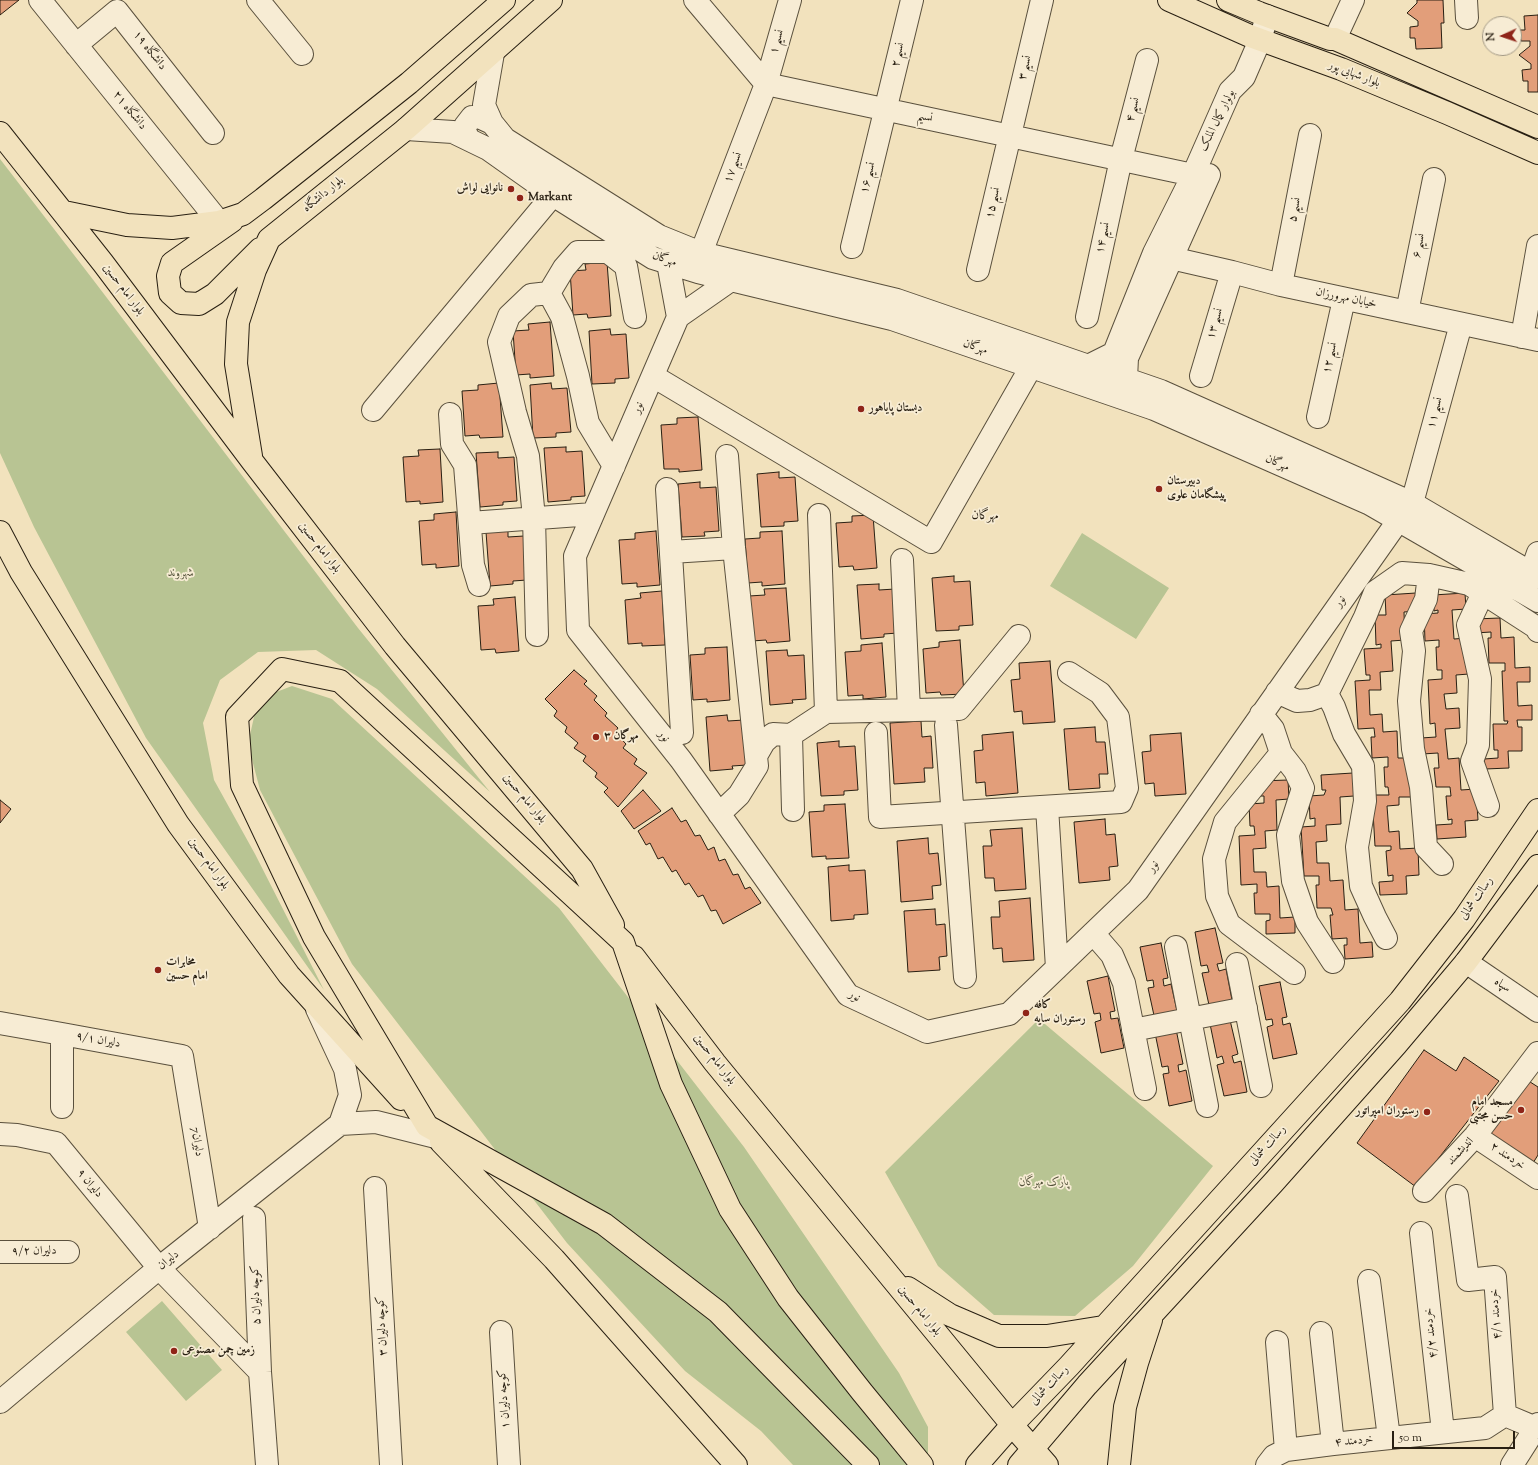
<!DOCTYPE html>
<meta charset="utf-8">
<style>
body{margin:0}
#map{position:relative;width:1538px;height:1465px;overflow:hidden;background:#f2e2bd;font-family:"Sorts Mill Goudy",serif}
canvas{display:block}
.north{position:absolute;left:1482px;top:16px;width:40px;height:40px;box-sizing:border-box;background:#f7ecd4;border:1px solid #a49a86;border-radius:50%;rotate:267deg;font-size:11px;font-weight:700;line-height:16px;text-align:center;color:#281f12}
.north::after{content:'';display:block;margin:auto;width:14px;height:18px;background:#8f2418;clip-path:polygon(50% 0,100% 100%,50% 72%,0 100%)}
.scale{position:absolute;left:1392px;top:1431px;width:123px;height:18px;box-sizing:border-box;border:2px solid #281f12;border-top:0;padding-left:5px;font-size:12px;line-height:14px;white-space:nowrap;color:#281f12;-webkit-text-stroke:3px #f7ecd4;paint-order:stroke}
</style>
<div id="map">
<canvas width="1538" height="1465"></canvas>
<div class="north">N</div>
<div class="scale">50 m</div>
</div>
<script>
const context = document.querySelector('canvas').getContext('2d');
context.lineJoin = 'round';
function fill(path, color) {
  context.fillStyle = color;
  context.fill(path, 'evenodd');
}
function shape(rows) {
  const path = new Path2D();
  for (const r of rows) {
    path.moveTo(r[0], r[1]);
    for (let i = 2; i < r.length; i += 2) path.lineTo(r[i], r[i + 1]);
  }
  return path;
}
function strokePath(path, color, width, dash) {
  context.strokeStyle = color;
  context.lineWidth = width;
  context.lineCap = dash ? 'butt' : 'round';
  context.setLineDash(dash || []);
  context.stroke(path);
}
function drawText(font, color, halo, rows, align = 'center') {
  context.font = font + ' "Sorts Mill Goudy",Amiri,serif';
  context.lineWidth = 3.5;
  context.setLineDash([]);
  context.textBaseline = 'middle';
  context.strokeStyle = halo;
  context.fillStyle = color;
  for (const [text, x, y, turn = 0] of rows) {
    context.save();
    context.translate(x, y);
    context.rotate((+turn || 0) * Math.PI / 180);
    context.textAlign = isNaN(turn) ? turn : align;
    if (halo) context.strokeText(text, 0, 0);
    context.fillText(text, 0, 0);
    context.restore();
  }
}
fill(shape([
 [0,159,91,277,358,628,490,792,377,689,316,650,258,652,220,680,203,723,214,780,255,854,324,990,146,738,34,527,0,453],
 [1082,533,1169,588,1136,639,1050,586],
 [292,686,332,699,559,908,744,1147,899,1373,928,1427,928,1465,793,1465,761,1431,685,1371,567,1243,352,964,260,790,248,744,258,699],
 [1039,1019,1213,1166,1133,1266,1075,1316,994,1315,938,1266,885,1172],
 [162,1301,222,1370,186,1401,126,1332]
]), '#b8c493');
const building = shape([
 [0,0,19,0,0,15,0,0],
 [1417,0,1443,0,1444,23,1441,23,1442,48,1416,49,1415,38,1410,38,1410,27,1418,26,1418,21,1407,13,1417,3,1417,0],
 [1538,15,1538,92,1528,92,1528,81,1523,81,1522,70,1531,69,1531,64,1519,55,1530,46,1530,41,1521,41,1520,30,1525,30,1524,16,1538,15],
 [607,262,611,316,588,318,587,314,573,315,570,271,586,270,585,264,607,262],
 [550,322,554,376,530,378,530,374,516,375,513,331,529,330,528,324,550,322],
 [610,329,611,335,626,334,629,378,615,379,615,383,592,384,589,331,610,329],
 [499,383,503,437,480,438,479,435,465,436,462,391,478,390,478,385,499,383],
 [551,383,552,389,567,388,571,432,556,433,556,437,533,438,530,385,551,383],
 [698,417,702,470,679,472,679,469,664,469,661,425,677,424,677,418,698,417],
 [566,447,566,452,582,451,585,496,571,497,571,500,548,502,544,448,566,447],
 [440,449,443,502,420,504,420,501,406,502,403,457,419,456,418,450,440,449],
 [498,452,498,458,514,457,517,501,503,502,503,505,480,507,476,453,498,452],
 [779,472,779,478,795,477,798,521,784,522,784,526,761,527,757,474,779,472],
 [700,482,700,488,716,487,719,531,704,532,705,536,682,537,678,484,700,482],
 [456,512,459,566,436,568,436,564,422,565,419,521,434,520,434,514,456,512],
 [873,515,877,568,854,570,853,566,839,567,836,523,852,522,852,516,873,515],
 [508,531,508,537,524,536,527,580,513,581,513,584,490,586,486,532,508,531],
 [656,531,660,585,637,587,637,583,622,584,619,540,635,539,635,533,656,531],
 [782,531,785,584,762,586,762,582,748,583,745,539,760,538,760,532,782,531],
 [954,576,954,582,970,581,973,625,959,626,959,630,936,631,932,578,954,576],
 [879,584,879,590,895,589,898,633,884,634,884,637,861,639,857,585,879,584],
 [786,588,790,641,767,643,766,640,752,641,749,596,765,595,764,589,786,588],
 [662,591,665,645,642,646,642,643,628,644,625,600,641,598,640,593,662,591],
 [1416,593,1417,611,1404,612,1405,640,1391,641,1393,671,1380,672,1381,690,1369,690,1370,715,1382,714,1383,732,1397,731,1398,758,1409,758,1412,797,1399,797,1399,805,1387,806,1389,832,1399,831,1400,849,1418,848,1419,875,1406,876,1407,894,1380,895,1379,882,1393,881,1393,875,1388,876,1386,851,1391,850,1391,846,1375,846,1372,795,1389,795,1388,787,1385,787,1384,767,1388,767,1388,757,1372,758,1371,737,1375,737,1374,728,1358,729,1355,681,1370,680,1370,675,1366,675,1364,649,1381,648,1381,644,1376,645,1375,615,1386,615,1385,595,1416,593],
 [1465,593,1466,609,1452,610,1454,639,1467,638,1469,674,1456,675,1457,693,1444,694,1446,709,1459,708,1460,728,1445,729,1448,759,1459,758,1461,790,1476,789,1478,820,1465,821,1466,837,1437,839,1436,825,1452,824,1452,819,1448,820,1446,796,1451,796,1450,787,1436,787,1434,768,1439,768,1438,753,1422,754,1421,738,1436,737,1435,723,1430,724,1428,680,1442,679,1442,670,1437,670,1436,647,1439,647,1439,640,1425,641,1424,614,1438,613,1438,610,1434,611,1433,595,1465,593],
 [515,597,519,651,496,653,495,649,481,650,478,606,494,605,493,599,515,597],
 [1500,618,1501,638,1514,637,1515,668,1530,667,1530,682,1517,682,1518,706,1532,705,1532,720,1517,720,1518,727,1522,727,1522,751,1508,751,1509,768,1485,769,1484,759,1498,758,1498,750,1494,750,1493,724,1507,724,1508,721,1504,721,1502,671,1505,671,1505,663,1489,663,1488,638,1491,638,1491,632,1475,633,1475,619,1500,618],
 [960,640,964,694,941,695,940,692,926,693,923,649,939,647,939,642,960,640],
 [882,643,886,697,863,699,863,695,848,696,845,652,861,651,861,645,882,643],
 [727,647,730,700,707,702,707,699,693,700,690,655,705,654,705,648,727,647],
 [787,650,788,656,804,655,806,699,792,700,793,703,770,705,766,651,787,650],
 [1050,661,1055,722,1023,724,1022,711,1014,712,1011,680,1020,679,1019,663,1050,661],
 [574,670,587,681,584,684,597,696,594,700,607,713,605,716,618,728,615,732,626,744,623,748,637,759,634,764,647,773,618,807,604,792,608,788,595,777,597,773,583,761,586,756,574,748,578,743,565,732,567,727,554,716,557,711,545,699,574,670],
 [727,715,728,721,744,720,747,765,732,766,733,769,710,771,706,717,727,715],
 [921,721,922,737,931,736,933,768,924,768,925,782,894,784,890,723,921,721],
 [1095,727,1096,742,1105,742,1108,774,1099,774,1100,788,1069,790,1064,729,1095,727],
 [1013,732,1018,793,986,796,985,782,976,783,974,751,983,750,982,735,1013,732],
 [1181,733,1186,794,1155,796,1154,783,1145,784,1142,752,1151,751,1150,735,1181,733],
 [839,741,839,747,855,746,858,790,844,791,844,795,821,796,817,743,839,741],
 [1353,773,1354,796,1340,797,1341,824,1326,825,1327,841,1316,842,1317,863,1329,863,1330,881,1343,880,1345,910,1358,909,1360,943,1372,942,1373,957,1345,959,1344,945,1347,945,1347,938,1332,939,1330,915,1333,915,1331,908,1317,908,1316,885,1319,885,1319,876,1304,876,1301,827,1315,826,1315,818,1310,819,1309,796,1324,795,1326,790,1322,790,1321,775,1353,773],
 [1288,780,1289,799,1276,800,1277,830,1265,831,1266,848,1253,849,1254,872,1266,872,1267,887,1279,886,1280,918,1295,917,1295,933,1266,934,1266,921,1270,920,1270,914,1255,914,1254,893,1257,893,1257,884,1241,885,1239,836,1255,835,1254,826,1250,826,1249,804,1264,803,1264,796,1260,796,1259,781,1288,780],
 [643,790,661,811,634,829,621,811,643,790],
 [0,800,11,809,0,823,0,800],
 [845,804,849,858,826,859,826,856,812,857,809,812,824,811,824,805,845,804],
 [672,808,681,822,686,820,695,836,700,835,708,850,714,847,719,861,725,859,733,875,738,874,745,889,750,887,761,903,723,924,716,910,711,911,703,895,698,897,689,883,685,885,676,870,672,872,663,857,658,859,650,843,646,845,638,831,672,808],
 [1105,819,1106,835,1115,834,1118,866,1109,867,1110,880,1079,883,1074,822,1105,819],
 [1022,828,1026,889,995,891,994,878,985,878,983,846,992,846,990,830,1022,828],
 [928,838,929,854,938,853,941,885,932,886,933,899,901,902,897,841,928,838],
 [849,865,849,871,865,870,868,914,854,915,854,919,831,921,828,867,849,865],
 [1030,898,1034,960,1003,962,1002,948,993,949,991,917,1000,917,999,901,1030,898],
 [935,909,936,925,945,924,947,956,939,957,940,970,908,972,904,911,935,909],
 [1215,928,1223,963,1217,964,1219,971,1226,969,1232,1000,1209,1005,1202,973,1209,972,1207,965,1201,966,1195,932,1215,928],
 [1161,943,1168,978,1163,979,1164,986,1171,984,1178,1015,1155,1020,1148,988,1154,987,1153,980,1147,981,1140,947,1161,943],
 [1108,976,1115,1011,1110,1012,1111,1019,1118,1018,1124,1048,1101,1053,1095,1022,1101,1020,1100,1013,1094,1014,1087,981,1108,976],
 [1280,982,1287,1017,1282,1018,1283,1025,1290,1023,1297,1054,1273,1059,1267,1027,1273,1025,1272,1019,1266,1020,1259,986,1280,982],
 [1230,1020,1238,1054,1232,1056,1234,1063,1241,1061,1247,1092,1224,1096,1217,1065,1224,1063,1222,1056,1217,1058,1210,1024,1230,1020],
 [1176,1029,1183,1064,1178,1065,1179,1072,1186,1070,1192,1101,1169,1106,1163,1074,1169,1073,1168,1066,1162,1067,1155,1033,1176,1029],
 [1424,1050,1456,1071,1464,1057,1499,1081,1416,1187,1357,1143,1424,1050],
 [1527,1080,1538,1087,1538,1155,1533,1163,1488,1134,1527,1080]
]);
fill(building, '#e29e7a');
strokePath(building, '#281f12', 1);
const minor = shape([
 [40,0,219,222],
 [258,0,302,54],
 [695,0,766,84,1193,175],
 [1466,0,1467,18],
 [1335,39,1353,0],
 [76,45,117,11,213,133],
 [493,53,484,105,492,123,505,139,659,236,701,253,897,300,1161,391,1412,503,1538,577],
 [406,129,453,132,488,149,553,195,653,258,698,272,892,319,1154,409,1370,504,1538,601],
 [469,139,465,132,465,126,472,117,479,117,492,123],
 [852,247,912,0],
 [701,253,766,84,790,0],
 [1154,253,1171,258,1232,272,1281,285,1538,340],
 [668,263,678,317,731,280],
 [978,270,1042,0],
 [1281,285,1310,135],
 [549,293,562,317,578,376,588,423,614,466],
 [549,293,564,268,578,252,608,252,626,266,635,317],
 [1407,312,1434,179],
 [678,317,575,556,578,630,681,760,848,995,927,1032,1009,1014,1138,890,1398,521,1412,503,1461,324],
 [1087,317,1121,159,1147,60],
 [1522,337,1538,246],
 [1088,366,1114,353,1154,253,1193,175,1230,91,1244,77,1260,40,1267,16],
 [653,376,931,542,1031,367],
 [1201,376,1232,272],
 [1126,379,1127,358,1209,175],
 [373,410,553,195],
 [450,414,452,444,465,465,473,565,479,585],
 [1318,417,1344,299],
 [667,489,682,733],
 [470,523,593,514],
 [671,552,734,548],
 [902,560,909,710],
 [1531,573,1538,553],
 [1429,575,1426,599,1411,631,1414,651,1409,701,1413,749,1421,787,1426,847,1442,864],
 [1483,593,1468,625,1480,679,1478,745,1472,761,1488,806],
 [537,635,534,518,528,456,515,412,499,342,509,316,531,295,549,293],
 [1277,692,1297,701,1310,700,1327,694,1365,617,1375,592,1402,573,1429,575,1469,584,1537,628,1538,631],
 [1327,694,1334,707,1344,734,1363,766,1365,801,1357,847,1361,886,1375,917,1386,938],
 [826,712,959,709,1019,636],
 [1261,714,1273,729,1281,753,1295,771,1303,788,1288,835,1293,881,1307,922,1333,962],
 [946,725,965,977],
 [876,733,880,817,1121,802,1127,788,1118,717,1100,693,1069,673],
 [791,735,826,712,819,515],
 [1281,753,1225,822,1214,859,1217,896,1229,924,1294,973],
 [756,756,764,742,773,734,791,735,793,810],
 [1047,807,1057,968],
 [719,814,739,795,757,766,734,548,727,456],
 [1093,933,1112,955,1124,983,1145,1089],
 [1176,947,1207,1106],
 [1466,962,1538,1011],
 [1237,964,1261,1086],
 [317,1009,345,1069,350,1095,340,1124],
 [0,1023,62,1034],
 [1133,1030,1246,1008],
 [62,1107,62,1034,182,1056,210,1228],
 [0,1134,17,1135,56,1143,159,1268,260,1372],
 [1475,1136,1538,1178],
 [375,1188,391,1465],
 [1424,1191,1475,1136,1538,1053],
 [1457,1196,1468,1280,1495,1277,1505,1415],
 [254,1218,260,1372,267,1465],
 [1421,1233,1443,1432],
 [0,1252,68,1252],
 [1369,1281,1389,1438],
 [501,1332,509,1465],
 [1321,1333,1333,1444],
 [1277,1342,1286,1450],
 [0,1402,159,1268,340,1124,376,1122,436,1137],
 [1267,1465,1274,1456,1286,1450,1333,1444,1485,1428,1505,1415,1536,1428],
 [1512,1465,1538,1424]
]);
const major = shape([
 [1169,0,1250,36,1341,69,1447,113,1538,153],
 [1228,0,1259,13,1330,39,1335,39,1538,127],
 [0,133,103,263,252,461,395,646,582,869,613,925],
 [64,212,127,225,172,228,219,222,243,214,263,199,409,83,504,0],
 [232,221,172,263,168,276,170,293,181,303,199,304,215,294,260,249],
 [251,456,236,364,238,322,255,270,269,239,406,129,551,0],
 [0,532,21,572,178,824,289,975,401,1099],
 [634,957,715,1063,1012,1425,1047,1465],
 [441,1142,554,1259,736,1465],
 [908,1288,950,1315,999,1336,1047,1336,1103,1327],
 [868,1465,718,1312,604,1224,427,1126,314,937,242,785,237,717,282,669,340,681,623,942,671,1084,730,1209,788,1298,862,1392,922,1465],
 [977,1465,1012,1425,1069,1366,1400,1001,1464,919,1538,810],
 [1019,1465,1087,1385,1273,1183,1396,1045,1466,962,1538,866],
 [1119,1465,1125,1407,1137,1363,1151,1320]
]);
strokePath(minor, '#5a503d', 24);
strokePath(major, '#281f12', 24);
strokePath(minor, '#f7ecd4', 22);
strokePath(major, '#f2e2bd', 22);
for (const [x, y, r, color] of [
 [511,189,4,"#8f2418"],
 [520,198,4,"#8f2418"],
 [861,409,4,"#8f2418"],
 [1159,489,4,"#8f2418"],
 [596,737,4,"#8f2418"],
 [158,970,4,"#8f2418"],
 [1026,1013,4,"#8f2418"],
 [1521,1110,4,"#8f2418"],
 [1427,1112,4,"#8f2418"],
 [174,1351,4,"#8f2418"]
]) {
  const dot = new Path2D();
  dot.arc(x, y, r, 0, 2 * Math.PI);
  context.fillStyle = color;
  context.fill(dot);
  strokePath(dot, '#f7ecd4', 1.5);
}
drawText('12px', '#281f12', '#f7ecd4', [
 ["نسیم ۱",778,42,-74],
 ["دانشگاه ۱۹",149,51,52],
 ["نسیم ۲",899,55,-77],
 ["نسیم ۳",1026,68,-76],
 ["بلوار شهابی پور",1354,75,21],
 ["نسیم ۴",1134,110,-75],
 ["دانشگاه ۲۱",129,111,51],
 ["نسیم",925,118,12],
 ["بولوار کمال الملک",1218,121,-64],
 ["نسیم ۱۷",734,168,-69],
 ["نسیم ۱۶",869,178,-76],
 ["بلوار دانشگاه",324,195,-39],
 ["نسیم ۱۵",994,203,-77],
 ["نسیم ۵",1296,210,-79],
 ["نسیم ۱۴",1104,238,-78],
 ["نسیم ۶",1420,246,-79],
 ["مهرگان",664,260,20],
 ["بلوار امام حسین",123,290,53],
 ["خیابان مهرورزان",1346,299,12],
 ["نسیم ۱۳",1216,324,-73],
 ["مهرگان",975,348,19],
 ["نسیم ۱۲",1331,358,-77],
 ["نور",639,408,-67],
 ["نسیم ۱۱",1436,413,-75],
 ["مهرگان",1277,464,24],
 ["بلوار امام حسین",319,548,52],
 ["نور",1341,602,-55],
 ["نور",663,737,52],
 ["بلوار امام حسین",524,799,50],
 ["بلوار امام حسین",208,864,54],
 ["نور",1154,867,-55],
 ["رسالت شمالی",1477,899,-55],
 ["سپاه",1502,986,34],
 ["نور",854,997,31],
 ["دلیران ۹/۱",98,1041,10],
 ["بلوار امام حسین",714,1060,52],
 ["دلیران7",196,1142,81],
 ["رسالت شمالی",1268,1146,-48],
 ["اندیشمند",1461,1152,-47],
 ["خردمند ۲",1507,1157,34],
 ["دلیران ۹",89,1184,50],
 ["دلیران ۹/۲",34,1252,-1],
 ["دلیران",169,1261,-39],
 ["کوچه دلیران ۵",257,1295,-92],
 ["بلوار امام حسین",919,1311,51],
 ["خردمند ۴/۱",1497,1314,-94],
 ["کوچه دلیران ۳",383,1326,-93],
 ["خردمند ۴/۲",1432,1333,-96],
 ["رسالت شمالی",1050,1386,-46],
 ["کوچه دلیران ۱",505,1399,-94],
 ["خردمند ۴",1354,1442,-6]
]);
drawText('bold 12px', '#281f12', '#f7ecd4', [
 ["نانوایی لواش",503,189,"right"],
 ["Markant",528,198],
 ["دبستان پایاهور",869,409],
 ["دبیرستان",1167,482],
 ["پیشگامان علوی",1167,496],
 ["مهرگان ۳",604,737],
 ["مخابرات",166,963],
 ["امام حسین",166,977],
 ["کافه",1034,1006],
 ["رستوران سایه",1034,1020],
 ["مسجد امام",1513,1103,"right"],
 ["حسن مجتبی",1513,1117,"right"],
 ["رستوران امپراتور",1419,1112,"right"],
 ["زمین چمن مصنوعی",182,1351]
], 'left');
drawText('italic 12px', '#535139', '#f7ecd4', [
 ["شهروند",181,574],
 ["پارک مهرگان",1044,1183]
]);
drawText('13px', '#281f12', '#f7ecd4', [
 ["مهرگان",985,517]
]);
</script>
